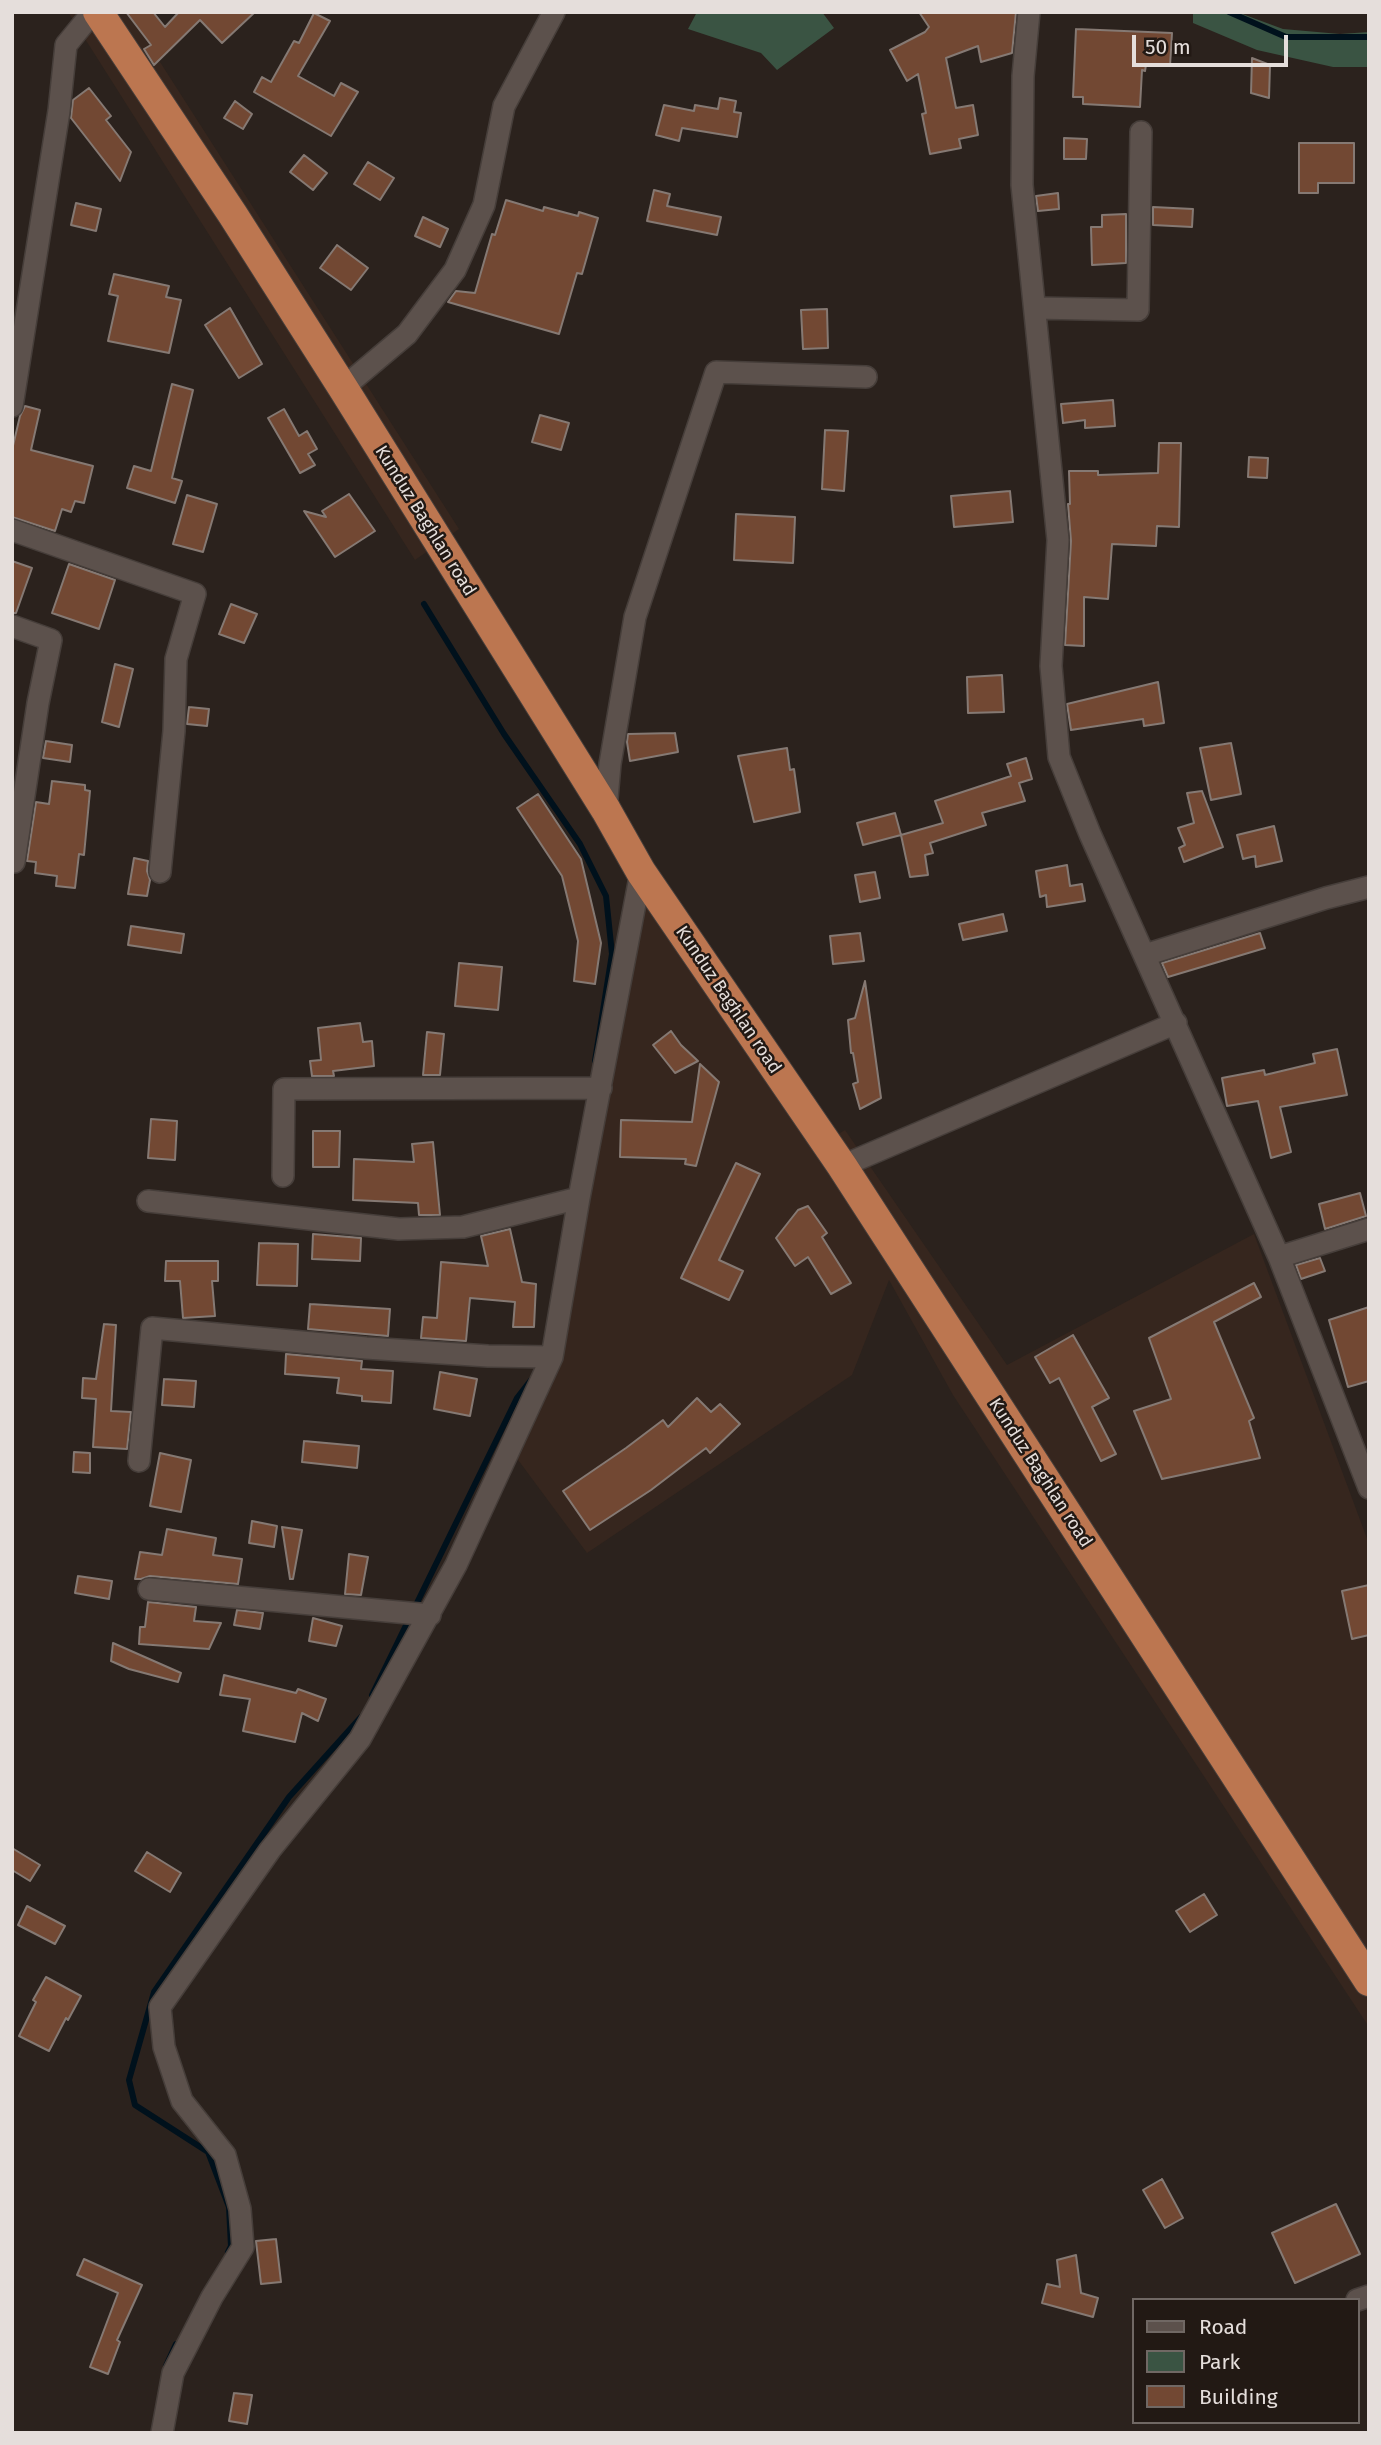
<!DOCTYPE html>
<style>
body{margin:0}
#map{position:relative;width:1381px;height:2445px;overflow:hidden;background:#2b221d;font-family:"Fira Sans",sans-serif}
canvas{display:block}
.frame{position:absolute;inset:0;border:14px solid #e5dedb;pointer-events:none}
.legend{position:absolute;left:1132px;top:2298px;width:228px;height:126px;box-sizing:border-box;background:#221914;border:2px solid #706864;margin:0;padding:9px 12px;list-style:none;font-size:21px;color:#e5dedb}
.legend li{display:flex;align-items:center;gap:14px;height:35px}
.legend b{width:35px;border:2px solid #706864}
.scale{position:absolute;left:1132px;top:35px;width:156px;height:32px;box-sizing:border-box;border:4px solid #e5dedb;border-top:0;padding-left:9px;font-size:21px;line-height:24px;white-space:nowrap;color:#e5dedb;-webkit-text-stroke:5px #221914;paint-order:stroke}
</style>
<div id="map">
<canvas width="1381" height="2445"></canvas>
<div class="frame"></div>
<ul class="legend">
<li><b style="height:9px;background:#5c514c"></b>Road</li>
<li><b style="height:19px;background:#3a5443"></b>Park</li>
<li><b style="height:19px;background:#724833"></b>Building</li>
</ul>
<div class="scale">50 m</div>
</div>
<script>
const context = document.querySelector('canvas').getContext('2d');
context.lineJoin = 'round';
function fill(path, color) {
  context.fillStyle = color;
  context.fill(path, 'evenodd');
}
function shape(rows) {
  const path = new Path2D();
  for (const r of rows) {
    path.moveTo(r[0], r[1]);
    for (let i = 2; i < r.length; i += 2) path.lineTo(r[i], r[i + 1]);
  }
  return path;
}
function strokePath(path, color, width, dash) {
  context.strokeStyle = color;
  context.lineWidth = width;
  context.lineCap = dash ? 'butt' : 'round';
  context.setLineDash(dash || []);
  context.stroke(path);
}
function drawText(font, color, halo, rows, align = 'center') {
  context.font = font + ' "Fira Sans",sans-serif';
  context.lineWidth = 5;
  context.setLineDash([]);
  context.textBaseline = 'middle';
  context.strokeStyle = halo;
  context.fillStyle = color;
  for (const [text, x, y, turn = 0] of rows) {
    context.save();
    context.translate(x, y);
    context.rotate((+turn || 0) * Math.PI / 180);
    context.textAlign = isNaN(turn) ? turn : align;
    if (halo) context.strokeText(text, 0, 0);
    context.fillText(text, 0, 0);
    context.restore();
  }
}
fill(shape([
 [68,12,128,12,459,529,415,560],
 [649,865,832,1138,845,1130,1007,1365,1254,1234,1369,1544,1369,2027,953,1395,889,1280,852,1375,587,1553,510,1449,536,1402]
]), '#36261e');
fill(shape([
 [697,12,822,12,834,28,777,70,761,53,688,29],
 [1193,12,1237,12,1283,29,1340,34,1369,32,1369,67,1333,67,1257,50,1193,23]
]), '#3a5443');
strokePath(shape([
 [1229,12,1286,37,1369,37],
 [424,604,504,734,580,844,606,896,612,954,595,1061],
 [372,1695,517,1398,531,1380],
 [228,2252,231,2246,229,2207,208,2152,135,2105,129,2080,154,1992,289,1797,361,1717],
 [166,2366,176,2344]
]), '#00111c', 6);
const building = shape([
 [126,12,153,12,165,27,179,12,255,12,222,43,200,20,154,65,144,49,151,45,126,12],
 [919,12,1016,12,1012,53,981,62,978,46,946,58,956,108,973,105,978,135,959,139,961,148,930,154,922,114,926,113,918,74,907,81,890,50,925,32,929,27,919,12],
 [314,13,330,21,298,76,334,96,341,83,358,92,331,136,254,92,262,77,271,82,294,41,299,43,314,13],
 [1076,29,1172,33,1170,66,1146,65,1145,71,1142,70,1140,107,1083,104,1083,97,1073,97,1076,29],
 [1252,58,1270,65,1269,98,1251,93,1252,58],
 [89,88,111,116,106,120,131,152,120,181,71,118,73,100,89,88],
 [720,98,736,101,734,112,741,113,737,137,682,128,679,141,656,135,664,105,694,111,695,105,718,109,720,98],
 [235,101,252,114,243,129,224,118,235,101],
 [1064,138,1087,139,1086,159,1064,159,1064,138],
 [1299,143,1354,143,1354,183,1318,183,1318,193,1299,193,1299,143],
 [304,155,327,173,313,190,290,172,304,155],
 [368,162,394,178,380,200,354,184,368,162],
 [654,190,670,194,667,206,721,217,717,235,647,221,654,190],
 [1058,193,1059,209,1038,211,1036,196,1058,193],
 [506,200,543,211,544,207,578,216,579,212,598,218,582,274,577,273,559,334,448,302,456,291,475,293,492,234,495,235,506,200],
 [76,203,101,209,96,231,71,225,76,203],
 [1153,207,1193,209,1192,227,1153,225,1153,207],
 [1126,214,1126,263,1092,265,1091,227,1102,227,1102,215,1126,214],
 [423,217,448,229,440,247,415,236,423,217],
 [337,245,368,268,351,290,320,268,337,245],
 [114,274,169,286,166,297,181,300,169,353,108,341,118,296,109,294,114,274],
 [230,308,262,364,239,378,205,325,230,308],
 [827,309,828,348,803,349,801,310,827,309],
 [172,384,193,390,172,478,182,481,175,503,127,488,134,466,151,471,172,384],
 [1113,400,1115,426,1085,428,1085,420,1063,423,1061,404,1113,400],
 [25,406,40,410,31,450,93,466,84,503,75,501,71,512,62,509,55,531,12,517,12,450,20,416,25,406],
 [284,409,299,436,307,431,317,449,308,454,315,465,300,473,268,418,284,409],
 [540,415,569,423,561,450,532,442,540,415],
 [825,430,848,431,844,491,822,489,825,430],
 [1159,443,1181,443,1179,527,1157,526,1156,546,1112,544,1108,599,1084,597,1084,646,1065,645,1071,541,1068,504,1070,504,1069,471,1098,471,1098,475,1158,473,1159,443],
 [1249,457,1268,458,1267,478,1248,477,1249,457],
 [1010,491,1013,522,954,527,951,496,1010,491],
 [349,494,375,531,335,557,304,511,326,517,322,511,349,494],
 [187,495,217,504,203,552,173,544,187,495],
 [736,514,795,517,793,563,734,560,736,514],
 [12,561,32,568,16,613,12,613,12,561],
 [69,564,115,580,99,629,52,613,69,564],
 [231,604,257,614,244,643,219,634,231,604],
 [115,664,133,669,119,727,102,722,115,664],
 [1002,675,1004,712,968,713,967,677,1002,675],
 [1158,682,1164,723,1144,726,1143,719,1071,730,1067,704,1158,682],
 [189,707,209,709,207,726,187,724,189,707],
 [675,733,678,752,630,761,627,742,628,734,675,733],
 [46,741,72,745,70,762,43,758,46,741],
 [1231,743,1241,794,1211,800,1200,748,1231,743],
 [787,748,790,770,794,769,800,812,754,822,738,756,787,748],
 [1026,758,1032,779,1019,783,1025,801,982,813,986,825,930,843,933,853,925,855,928,875,910,877,901,835,943,823,935,801,1011,776,1007,764,1026,758],
 [52,781,85,785,85,790,90,791,84,855,79,854,75,888,56,886,57,876,35,873,36,862,27,861,36,802,49,804,52,781],
 [1202,791,1223,847,1184,862,1179,848,1185,845,1178,828,1194,823,1187,793,1202,791],
 [538,794,581,859,601,943,595,984,574,981,578,941,562,876,517,808,538,794],
 [895,813,901,835,863,845,857,823,895,813],
 [1274,826,1282,861,1256,867,1255,856,1243,859,1237,835,1274,826],
 [134,858,148,861,147,871,150,880,147,896,128,894,134,858],
 [1067,865,1070,886,1082,884,1085,901,1047,907,1046,895,1040,897,1036,871,1067,865],
 [875,872,880,898,860,902,855,875,875,872],
 [1003,914,1007,931,963,940,959,924,1003,914],
 [131,926,184,934,181,953,128,945,131,926],
 [860,933,864,961,833,964,830,936,860,933],
 [1260,933,1265,948,1168,977,1162,963,1260,933],
 [459,963,502,967,498,1010,455,1006,459,963],
 [865,981,881,1098,860,1109,853,1084,858,1082,853,1053,851,1053,848,1020,855,1018,865,981],
 [360,1023,363,1042,372,1041,374,1066,333,1071,334,1076,312,1076,310,1061,321,1060,318,1028,360,1023],
 [671,1031,681,1045,698,1061,675,1073,653,1045,671,1031],
 [427,1032,444,1034,440,1075,423,1075,427,1032],
 [1337,1049,1347,1095,1280,1107,1291,1152,1271,1158,1258,1101,1227,1106,1222,1078,1264,1070,1265,1075,1315,1063,1313,1054,1337,1049],
 [700,1064,719,1082,696,1166,685,1164,686,1159,620,1157,621,1120,692,1122,700,1064],
 [151,1119,177,1121,175,1160,148,1158,151,1119],
 [313,1131,340,1131,339,1167,313,1167,313,1131],
 [433,1142,440,1215,419,1215,418,1203,353,1200,354,1159,414,1162,412,1144,433,1142],
 [736,1163,760,1174,719,1260,743,1271,729,1300,681,1278,736,1163],
 [1360,1193,1366,1216,1325,1229,1319,1204,1360,1193],
 [808,1206,827,1233,822,1237,851,1283,831,1294,808,1257,795,1266,776,1238,798,1210,808,1206],
 [510,1229,522,1282,536,1284,534,1327,513,1327,515,1302,470,1298,466,1341,421,1338,423,1317,437,1318,441,1262,488,1266,481,1236,510,1229],
 [313,1234,361,1238,360,1261,312,1259,313,1234],
 [259,1243,298,1244,297,1286,257,1285,259,1243],
 [1320,1258,1325,1271,1301,1279,1296,1265,1320,1258],
 [166,1261,218,1261,218,1281,212,1281,215,1316,183,1318,180,1281,165,1281,166,1261],
 [1254,1283,1261,1297,1214,1322,1254,1418,1249,1421,1260,1458,1162,1479,1134,1411,1171,1399,1149,1338,1254,1283],
 [310,1304,390,1309,388,1336,308,1329,310,1304],
 [1369,1307,1369,1381,1348,1387,1329,1320,1369,1307],
 [104,1324,116,1325,111,1411,131,1412,127,1449,93,1447,96,1399,82,1398,83,1378,96,1379,104,1324],
 [1073,1335,1109,1398,1092,1407,1116,1454,1101,1461,1059,1378,1050,1383,1035,1357,1073,1335],
 [286,1354,362,1361,361,1369,393,1371,391,1403,362,1401,362,1396,337,1393,339,1378,285,1374,286,1354],
 [440,1372,477,1379,470,1416,434,1409,440,1372],
 [164,1379,196,1381,194,1407,162,1405,164,1379],
 [697,1398,711,1412,720,1404,740,1424,710,1453,706,1448,651,1490,590,1530,563,1491,626,1448,663,1420,668,1427,697,1398],
 [304,1441,359,1446,357,1468,302,1462,304,1441],
 [74,1452,90,1453,90,1473,73,1472,74,1452],
 [160,1453,191,1460,181,1512,150,1506,160,1453],
 [252,1521,277,1526,274,1547,249,1543,252,1521],
 [282,1527,302,1530,293,1579,290,1579,282,1527],
 [167,1529,216,1538,213,1555,242,1559,238,1584,150,1576,141,1579,135,1579,140,1552,162,1555,167,1529],
 [349,1554,368,1557,361,1595,345,1594,349,1554],
 [78,1576,112,1581,109,1599,75,1593,78,1576],
 [1369,1585,1369,1635,1352,1639,1342,1591,1369,1585],
 [148,1602,196,1607,194,1621,221,1623,209,1649,139,1644,140,1627,145,1627,148,1602],
 [237,1610,263,1613,260,1629,234,1625,237,1610],
 [313,1618,342,1626,336,1646,309,1641,313,1618],
 [113,1643,181,1673,178,1682,129,1669,111,1661,113,1643],
 [224,1675,296,1693,298,1689,326,1699,318,1721,302,1713,295,1742,243,1731,250,1699,220,1695,224,1675],
 [12,1848,40,1865,30,1881,12,1870,12,1848],
 [147,1852,181,1873,170,1892,135,1871,147,1852],
 [1204,1894,1217,1915,1190,1932,1176,1911,1204,1894],
 [27,1906,65,1926,55,1944,18,1925,27,1906],
 [46,1977,81,1996,68,2020,66,2018,49,2051,19,2036,36,2002,33,2000,46,1977],
 [1162,2179,1183,2218,1165,2228,1143,2190,1162,2179],
 [1336,2204,1360,2254,1295,2283,1272,2233,1336,2204],
 [276,2239,281,2282,261,2284,256,2241,276,2239],
 [1076,2255,1081,2293,1098,2298,1093,2317,1042,2303,1047,2284,1060,2287,1057,2260,1076,2255],
 [84,2259,142,2285,117,2340,120,2342,108,2374,90,2367,118,2293,77,2275,84,2259],
 [234,2393,252,2395,247,2424,229,2421,234,2393]
]);
fill(building, '#724833');
strokePath(building, '#857973', 2);
const minor = shape([
 [1029,12,1023,76,1022,185,1058,540,1051,666,1059,757,1090,834,1279,1257,1369,1488],
 [1035,308,1138,310,1141,132],
 [343,388,407,334,455,270,484,205,504,106,554,12],
 [12,406,59,111,66,45,93,12],
 [12,530,195,594,176,659,174,731,160,872],
 [12,626,51,640,38,703,14,862],
 [606,810,610,764,635,617,716,372,866,377],
 [1145,955,1326,898,1369,887],
 [842,1166,1176,1023],
 [283,1176,284,1089,601,1088],
 [148,1201,399,1229,463,1227,579,1198],
 [1279,1257,1369,1229],
 [139,1461,152,1328,366,1348,488,1356,552,1357],
 [149,1589,430,1615],
 [1357,2300,1369,2296],
 [162,2433,173,2373,212,2297,243,2247,240,2209,225,2155,182,2101,164,2047,160,2007,270,1850,360,1739,456,1565,552,1357,579,1198,641,872]
]);
const highway = shape([
 [98,12,233,215,343,388,606,810,641,872,842,1166,1369,1981]
]);
strokePath(minor, '#463e3a', 24);
strokePath(highway, '#463e3a', 32);
strokePath(minor, '#5c514c', 21);
strokePath(highway, '#bc7650', 30);
drawText('18px', '#e5dedb', '#221914', [
 ["Kunduz Baghlan road",425,521,58],
 ["Kunduz Baghlan road",728,1000,56],
 ["Kunduz Baghlan road",1040,1473,57]
]);
</script>
